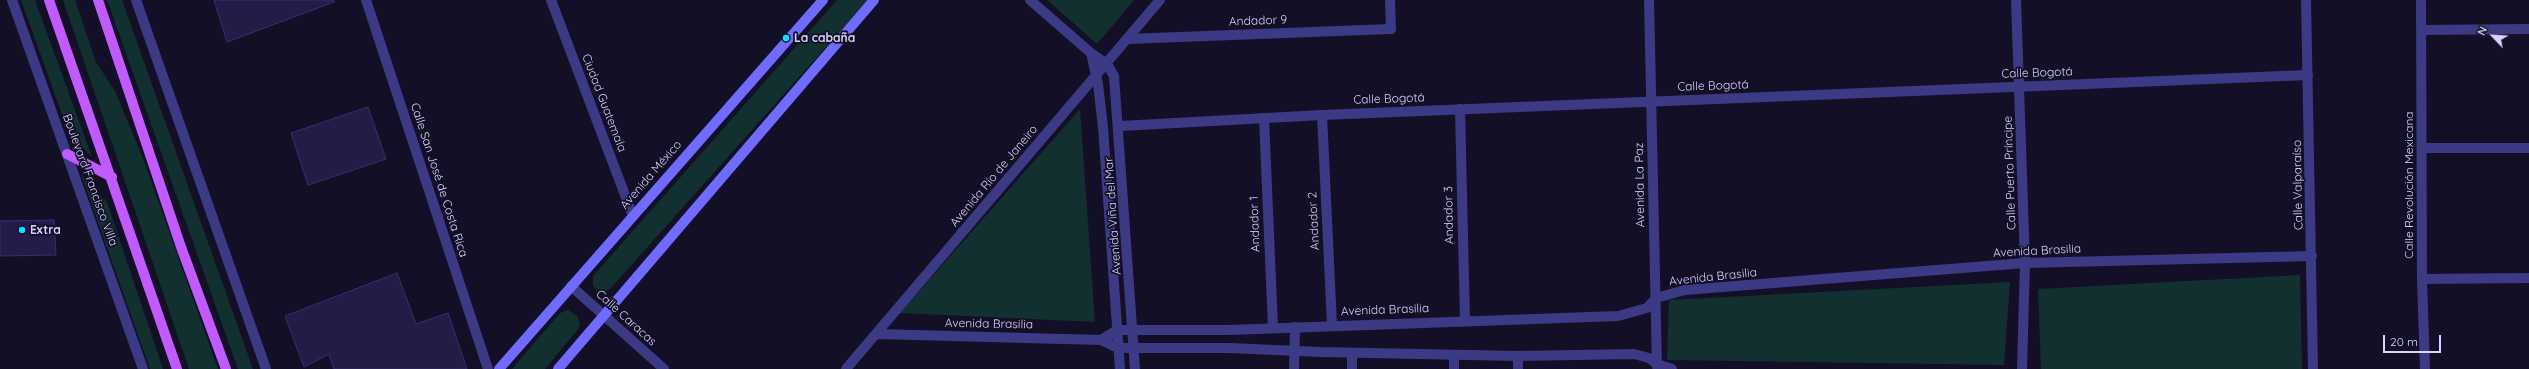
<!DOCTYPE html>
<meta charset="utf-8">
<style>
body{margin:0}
#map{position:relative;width:2529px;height:369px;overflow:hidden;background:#130f26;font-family:Quicksand,sans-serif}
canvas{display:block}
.north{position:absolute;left:2473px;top:16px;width:40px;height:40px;-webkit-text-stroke:3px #130f26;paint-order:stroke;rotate:295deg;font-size:11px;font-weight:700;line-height:16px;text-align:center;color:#d9d4ff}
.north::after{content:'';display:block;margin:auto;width:14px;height:18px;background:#d9d4ff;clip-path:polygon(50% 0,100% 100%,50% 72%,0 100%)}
.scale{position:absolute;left:2383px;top:335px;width:58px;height:18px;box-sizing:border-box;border:2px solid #d9d4ff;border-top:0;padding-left:5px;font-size:12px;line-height:14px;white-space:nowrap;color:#d9d4ff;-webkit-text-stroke:3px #130f26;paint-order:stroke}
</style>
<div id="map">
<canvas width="2529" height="369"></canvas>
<div class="north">N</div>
<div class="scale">20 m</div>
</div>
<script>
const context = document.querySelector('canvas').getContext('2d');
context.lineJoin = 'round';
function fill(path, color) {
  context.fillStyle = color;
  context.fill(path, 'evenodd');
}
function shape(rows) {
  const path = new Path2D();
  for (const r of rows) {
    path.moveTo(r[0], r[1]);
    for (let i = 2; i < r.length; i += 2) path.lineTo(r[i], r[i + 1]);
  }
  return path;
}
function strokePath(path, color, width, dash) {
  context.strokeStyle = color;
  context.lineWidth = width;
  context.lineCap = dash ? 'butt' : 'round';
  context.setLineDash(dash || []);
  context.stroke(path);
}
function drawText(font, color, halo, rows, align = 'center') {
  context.font = font + ' Quicksand,sans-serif';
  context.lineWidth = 3.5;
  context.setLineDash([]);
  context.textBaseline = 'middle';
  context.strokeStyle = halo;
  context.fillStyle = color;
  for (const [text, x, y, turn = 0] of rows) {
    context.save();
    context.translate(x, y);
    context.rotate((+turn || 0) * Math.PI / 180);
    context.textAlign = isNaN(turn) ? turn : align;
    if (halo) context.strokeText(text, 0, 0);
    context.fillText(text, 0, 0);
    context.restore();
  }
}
fill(shape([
 [21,0,35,0,92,157,69,134],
 [63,0,75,0,96,62,115,91,143,158,218,369,189,369],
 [107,0,122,0,253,369,238,369],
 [837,0,868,0,611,288,604,293,597,291,593,285,593,276],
 [1047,0,1134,0,1097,44],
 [1080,109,1095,322,900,313],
 [81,174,107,202,163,369,150,369],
 [2300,275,2302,369,2041,369,2038,289],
 [2010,282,2004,365,1667,360,1669,300],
 [568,310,577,316,580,323,578,329,545,369,512,369,560,313]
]), '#12302f');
const building = shape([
 [214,0,334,0,334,2,227,42,214,0],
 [368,107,386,159,308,185,291,133,368,107],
 [54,220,56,255,0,256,0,221,54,220],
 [397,273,416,324,448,313,467,369,334,369,329,354,304,367,285,316,397,273]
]);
fill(building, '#241b47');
strokePath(building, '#3b2d73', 1);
strokePath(shape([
 [1127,39,1391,29],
 [1460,109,1465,321],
 [1322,115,1332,325],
 [1264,118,1273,328],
 [1294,369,1295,327],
 [1352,369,1352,353],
 [1454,369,1454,355],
 [1518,369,1518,356]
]), '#3d3a85', 10);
strokePath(shape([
 [366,0,488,369],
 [551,0,633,216],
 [1030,0,1091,53,1107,64,1114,76,1135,369],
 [1390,0,1391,29],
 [1649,0,1657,367],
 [2016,0,2025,263,2022,369],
 [2421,0,2422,279,2425,369],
 [2421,30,2529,29],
 [1091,53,1098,84,1103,127,1120,369],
 [1120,126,1322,115,2308,75],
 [2422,148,2529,148],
 [2422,279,2529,278],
 [571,286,664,369],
 [877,334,1101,340,1118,348,1229,348,1321,352,1518,356,1634,354,1649,358,1657,364,1672,369],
 [1101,340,1117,330,1229,330,1618,316,1647,308,1656,298,1685,290,2025,263,2312,256],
 [846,369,1160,0]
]), '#3d3a85', 10);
strokePath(shape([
 [12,0,143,369],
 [136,0,266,369],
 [2306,0,2313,369]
]), '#3d3a85', 10);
strokePath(shape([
 [499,369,823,0],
 [558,369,874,0]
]), '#6f6bff', 10);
strokePath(shape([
 [49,0,177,369],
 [98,0,181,247,226,369],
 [67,154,112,177]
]), '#c25bff', 10);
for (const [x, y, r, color] of [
 [786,38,4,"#00e5ff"],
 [22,230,4,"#00e5ff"]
]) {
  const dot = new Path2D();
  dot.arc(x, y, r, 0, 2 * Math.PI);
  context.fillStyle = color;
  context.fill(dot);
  strokePath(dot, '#130f26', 1.5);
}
drawText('12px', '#d9d4ff', '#130f26', [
 ["Andador 9",1258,21,-2],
 ["Calle Bogotá",2037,73,-2],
 ["Calle Bogotá",1713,86,-2],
 ["Calle Bogotá",1389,99,-2],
 ["Ciudad Guatemala",604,103,69],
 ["Calle Puerto Príncipe",2010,173,-92],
 ["Avenida México",651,175,-49],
 ["Avenida Río de Janeiro",994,176,-50],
 ["Boulevard Francisco Villa",90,180,70],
 ["Calle San José de Costa Rica",439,180,72],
 ["Avenida La Paz",1640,185,-91],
 ["Calle Valparaíso",2298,185,-91],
 ["Calle Revolución Mexicana",2409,185,-90],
 ["Andador 3",1449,215,-91],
 ["Avenida Viña del Mar",1113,216,-94],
 ["Andador 2",1314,221,-93],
 ["Andador 1",1255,224,-92],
 ["Avenida Brasilia",2037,251,-3],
 ["Avenida Brasilia",1713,277,-6],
 ["Avenida Brasilia",1385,310,-2],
 ["Calle Caracas",626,318,42],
 ["Avenida Brasilia",989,324,1]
]);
drawText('bold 12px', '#d9d4ff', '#130f26', [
 ["La cabaña",794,38],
 ["Extra",30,230]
], 'left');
</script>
